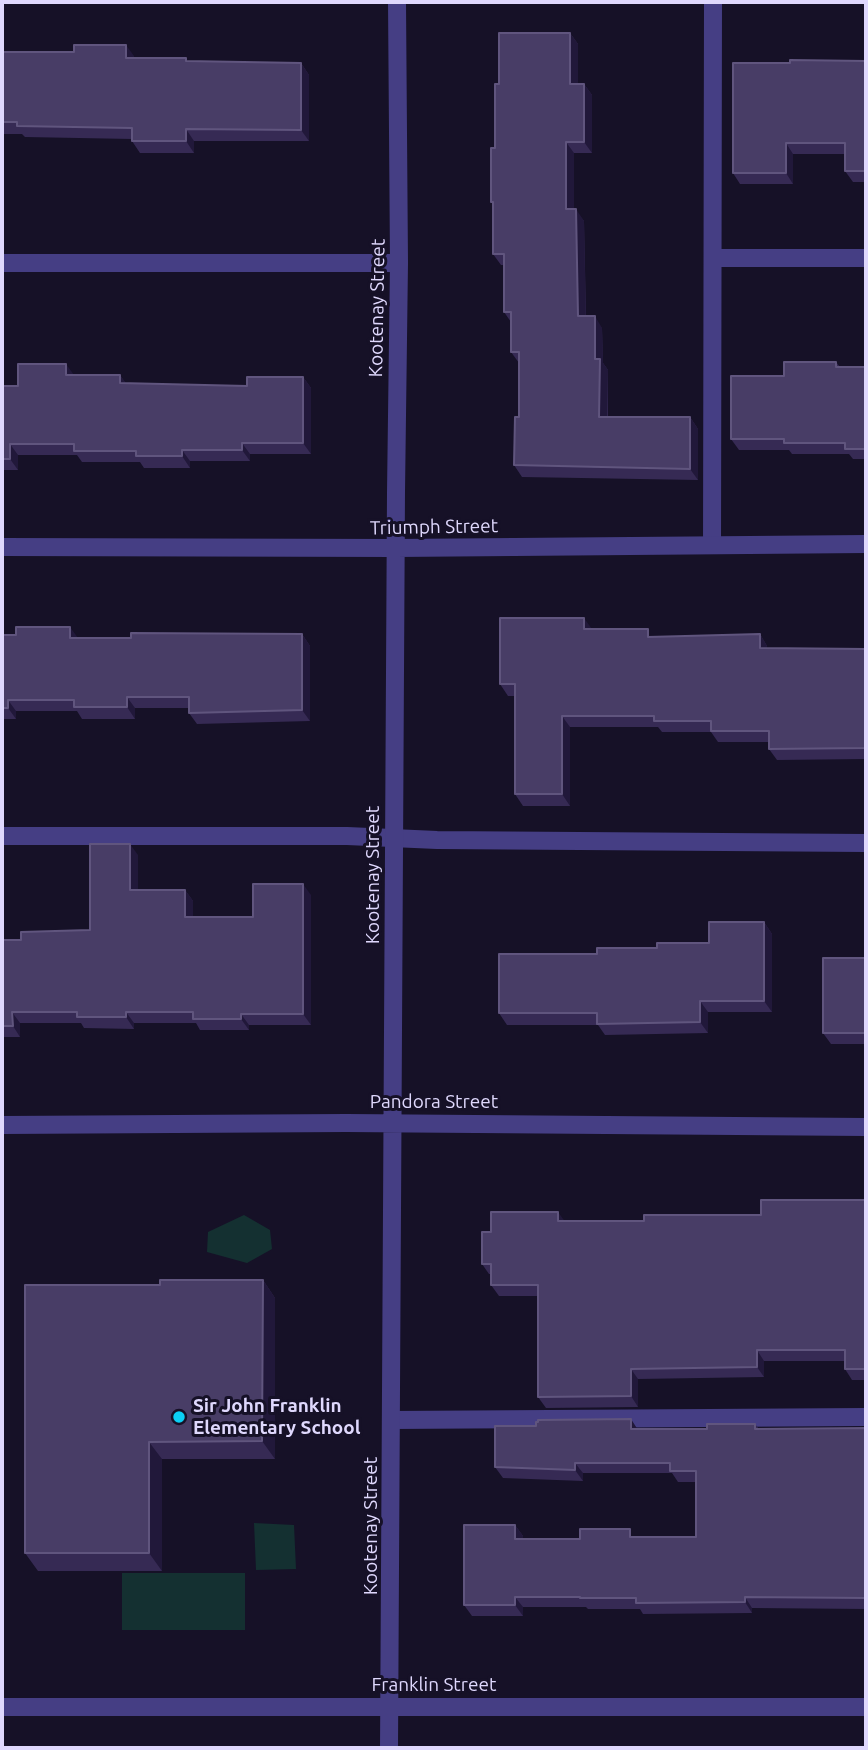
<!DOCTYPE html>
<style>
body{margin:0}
#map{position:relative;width:868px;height:1750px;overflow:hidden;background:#161127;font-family:Ubuntu,sans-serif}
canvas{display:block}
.frame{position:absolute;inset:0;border:4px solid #dfd8fd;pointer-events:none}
</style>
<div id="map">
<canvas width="868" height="1750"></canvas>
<div class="frame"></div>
</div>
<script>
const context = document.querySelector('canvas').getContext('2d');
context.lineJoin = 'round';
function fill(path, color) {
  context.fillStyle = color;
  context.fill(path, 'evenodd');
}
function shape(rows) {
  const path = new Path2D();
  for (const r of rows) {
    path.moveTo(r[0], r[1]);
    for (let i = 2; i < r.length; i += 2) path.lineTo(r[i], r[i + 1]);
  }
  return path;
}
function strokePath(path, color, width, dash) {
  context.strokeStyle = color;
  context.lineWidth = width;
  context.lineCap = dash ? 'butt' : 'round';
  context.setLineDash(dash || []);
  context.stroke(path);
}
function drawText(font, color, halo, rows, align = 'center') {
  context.font = font + ' Ubuntu,sans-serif';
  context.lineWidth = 6;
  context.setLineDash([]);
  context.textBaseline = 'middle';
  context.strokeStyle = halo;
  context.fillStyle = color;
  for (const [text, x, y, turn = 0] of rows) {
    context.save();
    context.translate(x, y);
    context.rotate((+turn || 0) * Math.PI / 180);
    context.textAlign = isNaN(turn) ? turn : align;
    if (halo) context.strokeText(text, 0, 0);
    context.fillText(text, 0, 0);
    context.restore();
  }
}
fill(shape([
 [244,1215,270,1230,272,1249,247,1263,207,1252,208,1232],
 [254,1523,294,1525,296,1569,256,1570],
 [122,1573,245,1573,245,1630,122,1630]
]), '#143031');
strokePath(shape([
 [713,258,866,258],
 [2,263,399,263],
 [712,544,713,2],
 [2,836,347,836,437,840,866,843],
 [392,1420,866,1417]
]), '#453e84', 18);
strokePath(shape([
 [2,547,396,548,866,544],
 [2,1125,346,1123,866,1127],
 [2,1707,866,1707],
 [389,1748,396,492,399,263,397,2]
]), '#453e84', 18);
fill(shape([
 [570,33,578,44,578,84,584,84,592,95,592,153,574,153,574,209,584,221,586,316,602,328,603,363,608,370,608,417,690,417,698,429,698,480,522,477,514,465,519,417,519,363,511,352,511,322,504,312,504,265,501,265,493,254,493,205,491,202,499,84],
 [2,52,134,56,134,58,189,61,301,63,309,75,309,141,194,141,194,153,140,153,132,141,132,139,25,137,22,134,2,134],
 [866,61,866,182,853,182,845,171,845,154,793,154,793,184,740,184,733,173,790,63],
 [836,362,840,367,866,367,866,459,853,459,849,454,792,454,789,450,739,450,731,439,784,376],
 [74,375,120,375,126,384,247,386,303,377,311,388,311,454,250,454,250,461,190,461,190,468,144,468,140,462,82,462,77,455,18,455,18,470,2,470,2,386,18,386],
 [592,629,653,637,760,634,767,646,767,648,866,649,866,759,777,760,769,749,769,742,718,742,711,732,662,732,658,727,570,727,570,806,523,806,515,794,515,696,508,696,500,684],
 [302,634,310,646,310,721,197,724,189,713,189,708,135,708,135,719,82,719,77,711,16,711,16,719,2,719,2,635,78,638,131,638],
 [138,855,138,890,185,890,193,901,193,917,253,917,311,895,311,1025,249,1025,249,1030,200,1030,196,1023,134,1023,134,1029,84,1028,81,1023,20,1023,20,1037,2,1037,2,940,21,940,90,930],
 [764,922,772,934,772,1012,708,1012,708,1033,605,1035,598,1025,507,1025,499,1013,597,954,709,943],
 [866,958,866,1044,831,1044,823,1033],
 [866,1200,866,1380,852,1380,845,1369,845,1361,764,1361,764,1377,638,1379,638,1407,546,1408,538,1397,538,1296,499,1296,491,1285,491,1274,489,1274,482,1264,491,1232,564,1221,644,1221,761,1215],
 [263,1280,275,1298,275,1459,162,1459,162,1571,38,1571,25,1553,160,1285],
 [755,1424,759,1429,866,1428,866,1609,752,1608,752,1613,643,1614,640,1609,588,1609,586,1607,523,1607,523,1616,472,1616,464,1605,515,1525,523,1536,523,1539,696,1537,696,1482,678,1482,672,1473,583,1473,583,1481,503,1478,495,1467,637,1429,707,1429]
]), '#362a54');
fill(shape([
 [570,33,578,44,578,95,570,84],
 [126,45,134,56,134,69,126,58],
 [301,63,309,75,309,141,301,130],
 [584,84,592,95,592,153,584,142],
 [186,129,194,141,194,153,186,141],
 [566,142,574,153,574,221,566,209],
 [786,143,793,154,793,184,786,173],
 [576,209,584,221,586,328,578,316],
 [595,316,602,328,603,363,608,370,607,429,599,417,595,359],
 [66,364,74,375,66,375],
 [120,375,128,386,120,383],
 [303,377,311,388,311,454,303,443],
 [690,417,698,429,698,480,690,469],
 [242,443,250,454,250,461,242,450],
 [10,444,18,455,18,470,10,459],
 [182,450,190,461,190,468,182,456],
 [584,618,592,629,584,629],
 [70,627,78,638,70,638],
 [302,634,310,646,310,721,302,710],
 [760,634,767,646,767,660,760,648],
 [127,697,135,708,135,719,127,707],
 [8,700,16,711,16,719,8,708],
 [562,716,570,727,570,806,562,794],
 [130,844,138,855,138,901,130,890],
 [303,884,311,895,311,1025,303,1014],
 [185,890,193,901,193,929,185,917],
 [764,922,772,934,772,1012,764,1001],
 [700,1001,708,1012,708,1033,700,1022],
 [12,1012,20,1023,20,1037,13,1026],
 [126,1012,134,1023,134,1029,126,1017],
 [241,1014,249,1025,249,1030,241,1019],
 [558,1212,566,1223,558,1221],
 [263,1280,275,1298,275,1459,262,1441],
 [757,1350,764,1361,764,1377,757,1367],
 [631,1369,638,1379,638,1407,631,1396],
 [631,1419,638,1430,631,1429],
 [149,1442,162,1459,162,1571,149,1553],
 [575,1463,583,1473,583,1481,575,1470],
 [515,1525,523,1536,523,1550,515,1539],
 [515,1597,523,1607,523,1616,515,1605],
 [745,1597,752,1608,752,1613,745,1602]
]), '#21183a');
const building = shape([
 [499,33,570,33,570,84,584,84,584,142,566,142,566,209,576,209,578,316,595,316,595,359,600,359,599,417,690,417,690,469,514,465,515,417,519,417,519,352,511,352,511,312,504,312,504,254,493,254,493,202,491,202,491,148,495,148,495,84,499,84,499,33],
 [74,45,126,45,126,58,186,58,186,61,301,63,301,130,186,129,186,141,132,141,132,128,17,126,17,122,2,122,2,52,74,52,74,45],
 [790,60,866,61,866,171,845,171,845,143,786,143,786,173,733,173,733,63,790,63,790,60],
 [784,362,836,362,836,367,866,367,866,449,845,449,845,443,784,443,784,439,731,439,731,376,784,376,784,362],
 [18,364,66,364,66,375,120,375,120,383,247,386,247,377,303,377,303,443,242,443,242,450,182,450,182,456,136,456,136,451,74,451,74,444,10,444,10,459,2,459,2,386,18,386,18,364],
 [500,618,584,618,584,629,648,629,648,637,760,634,760,648,866,649,866,748,769,749,769,731,711,731,711,721,654,721,654,716,562,716,562,794,515,794,515,684,500,684,500,618],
 [16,627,70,627,70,638,131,638,131,633,302,634,302,710,189,713,189,697,127,697,127,707,74,707,74,700,8,700,8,708,2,708,2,635,16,635,16,627],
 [90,844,130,844,130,890,185,890,185,917,253,917,253,884,303,884,303,1014,241,1014,241,1019,193,1019,193,1012,126,1012,126,1017,77,1017,77,1012,12,1012,13,1026,2,1026,2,940,21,940,21,932,90,930,90,844],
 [709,922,764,922,764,1001,700,1001,700,1022,597,1024,597,1013,499,1013,499,954,597,954,597,948,657,948,657,943,709,943,709,922],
 [823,958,866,958,866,1033,823,1033,823,958],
 [761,1200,866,1200,866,1369,845,1369,845,1350,757,1350,757,1367,631,1369,631,1396,538,1397,538,1285,491,1285,491,1264,482,1264,482,1232,491,1232,491,1212,558,1212,558,1221,644,1221,644,1215,761,1215,761,1200],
 [160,1280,263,1280,262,1441,149,1442,149,1553,25,1553,25,1285,160,1285,160,1280],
 [631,1419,631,1429,707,1429,707,1424,755,1424,755,1429,866,1428,866,1598,745,1597,745,1602,636,1603,636,1598,580,1598,580,1597,515,1597,515,1605,464,1605,464,1525,515,1525,515,1539,580,1539,580,1529,630,1529,630,1537,696,1537,696,1471,670,1471,670,1463,575,1463,575,1470,495,1467,495,1426,536,1426,536,1422,538,1422,538,1420,631,1419]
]);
fill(building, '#483d66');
strokePath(building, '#60557e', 2);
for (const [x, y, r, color] of [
 [179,1417,7,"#0ccff5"]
]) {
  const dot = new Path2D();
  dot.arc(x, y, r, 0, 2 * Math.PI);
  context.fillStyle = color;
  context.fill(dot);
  strokePath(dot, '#161127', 2.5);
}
drawText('19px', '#dfd8fd', '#161127', [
 ["Kootenay Street",377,308,-89],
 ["Triumph Street",434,527,-1],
 ["Kootenay Street",373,875,-90],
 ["Pandora Street",434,1102],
 ["Kootenay Street",371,1526,-90],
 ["Franklin Street",434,1685]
]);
drawText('bold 19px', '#dfd8fd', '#161127', [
 ["Sir John Franklin",193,1406],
 ["Elementary School",193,1428]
], 'left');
</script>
